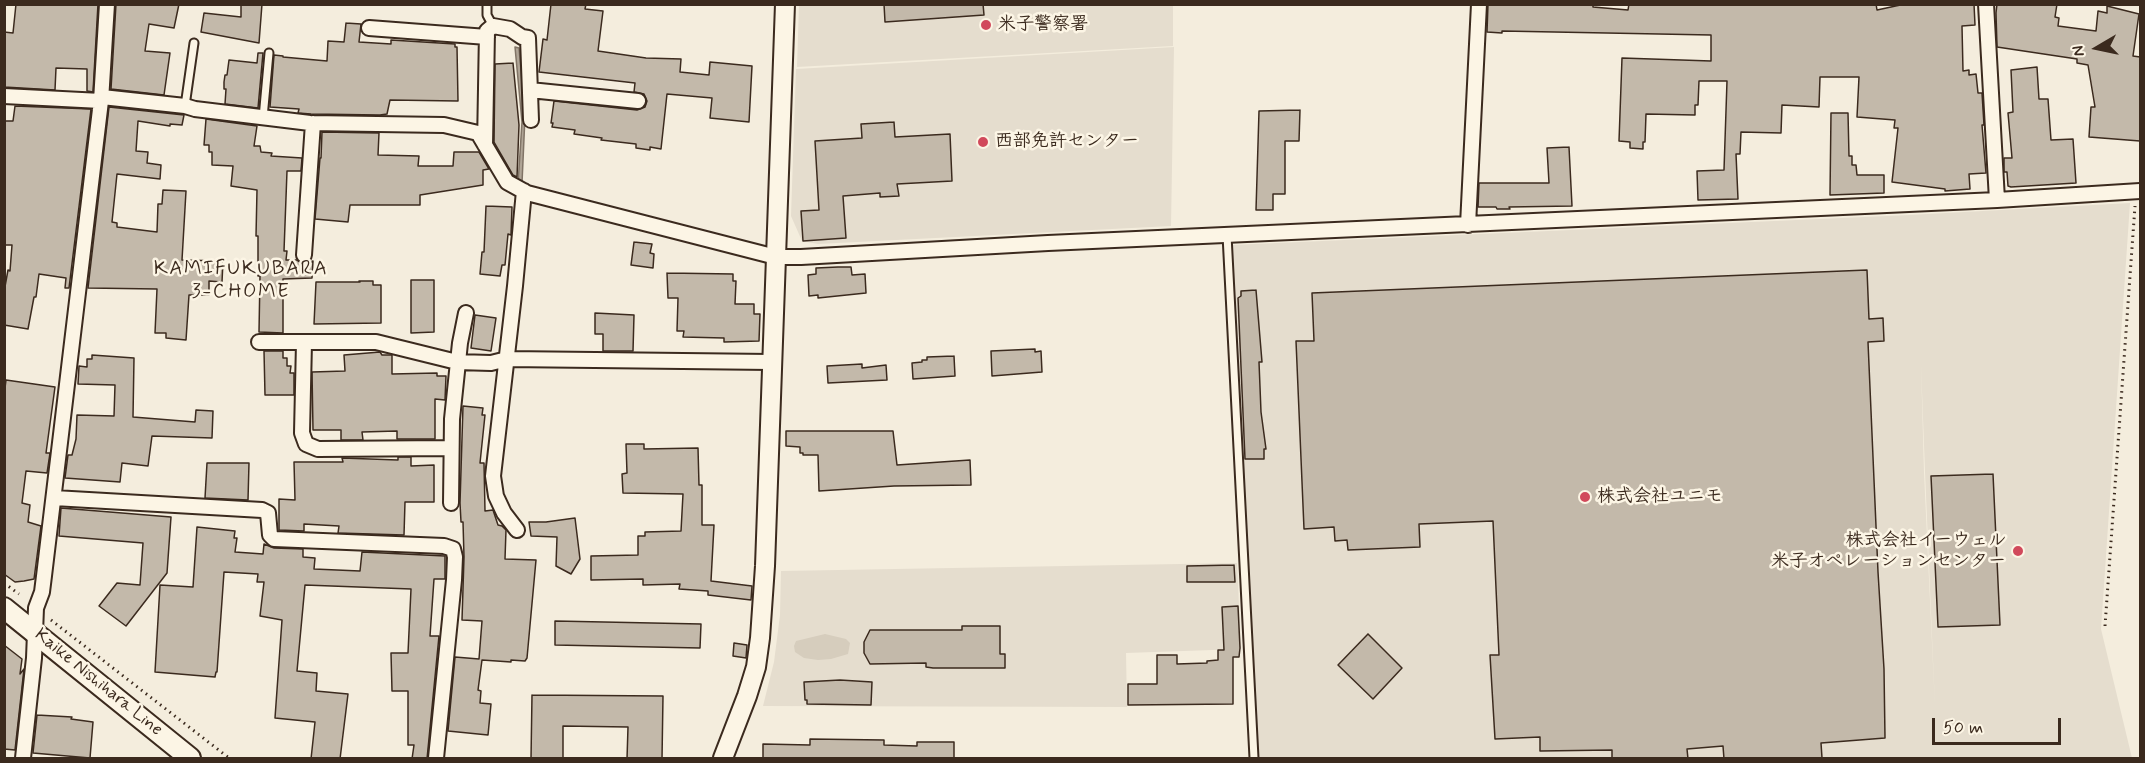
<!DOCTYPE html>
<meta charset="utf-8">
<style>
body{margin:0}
#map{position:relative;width:2145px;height:763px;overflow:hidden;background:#f4eddd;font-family:Mynerve,sans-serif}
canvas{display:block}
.frame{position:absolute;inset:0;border:6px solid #3b2a1e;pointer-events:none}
.north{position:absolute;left:2067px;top:18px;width:60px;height:60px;-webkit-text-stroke:4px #fcf5e5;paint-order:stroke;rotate:261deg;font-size:16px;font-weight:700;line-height:24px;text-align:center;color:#3b2a1e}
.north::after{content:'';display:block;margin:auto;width:21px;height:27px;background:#3b2a1e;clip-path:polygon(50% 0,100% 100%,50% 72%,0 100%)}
.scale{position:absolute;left:1932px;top:718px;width:129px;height:27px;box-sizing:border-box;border:3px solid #3b2a1e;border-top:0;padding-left:8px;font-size:18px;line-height:21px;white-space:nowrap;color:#3b2a1e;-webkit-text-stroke:4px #fcf5e5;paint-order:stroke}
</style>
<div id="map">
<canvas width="2145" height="763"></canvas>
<div class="frame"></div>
<div class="north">N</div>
<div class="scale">50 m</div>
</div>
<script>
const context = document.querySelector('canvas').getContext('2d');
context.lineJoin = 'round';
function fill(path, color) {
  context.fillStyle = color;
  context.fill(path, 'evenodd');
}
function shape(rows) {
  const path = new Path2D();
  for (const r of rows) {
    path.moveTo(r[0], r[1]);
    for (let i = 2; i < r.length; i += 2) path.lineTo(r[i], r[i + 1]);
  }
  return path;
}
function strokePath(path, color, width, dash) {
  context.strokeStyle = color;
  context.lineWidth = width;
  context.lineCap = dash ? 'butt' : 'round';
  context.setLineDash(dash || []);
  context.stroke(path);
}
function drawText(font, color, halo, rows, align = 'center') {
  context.font = font + ' Mynerve,"Klee One",sans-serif';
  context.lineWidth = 5;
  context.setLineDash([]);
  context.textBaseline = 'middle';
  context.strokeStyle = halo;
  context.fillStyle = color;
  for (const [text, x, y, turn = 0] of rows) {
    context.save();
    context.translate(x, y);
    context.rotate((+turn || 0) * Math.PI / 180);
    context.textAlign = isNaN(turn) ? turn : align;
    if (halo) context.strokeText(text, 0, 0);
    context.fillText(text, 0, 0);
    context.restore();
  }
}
fill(shape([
 [799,5,1173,5,1173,46,797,67],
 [1174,47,1171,226,818,244,802,241,791,216,796,69],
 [2130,203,2101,629,2132,758,1258,758,1232,245,1909,215],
 [1921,365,1925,472,1935,707,1924,472],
 [1237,563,1241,649,1126,653,1127,707,763,706,774,662,780,615,781,571]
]), '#e5ddce');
fill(shape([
 [825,634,846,639,850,643,848,654,831,659,818,660,804,658,795,652,794,646,796,641]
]), '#d6cdbd');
const water = shape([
 [515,47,519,48,525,116,522,183,518,184,522,122,515,47]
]);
fill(water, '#b0a596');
strokePath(water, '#817466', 1.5);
const building = shape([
 [16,4,98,4,93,92,87,91,87,69,56,68,55,90,4,87,4,32,13,33,16,4],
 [116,4,179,4,174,28,149,24,145,51,170,53,164,95,111,89,116,4],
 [241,4,262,4,259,43,201,32,204,13,241,17,241,4],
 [551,4,586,4,585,9,603,11,598,51,646,58,681,59,680,72,709,75,710,62,752,66,749,122,710,118,712,98,667,94,661,149,650,147,650,150,636,148,636,144,601,140,602,138,574,134,575,130,552,127,553,123,551,123,554,101,637,110,645,107,647,101,644,94,634,92,635,83,539,72,543,39,547,40,551,4],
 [884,4,983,4,984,15,885,22,884,4],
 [1488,4,1593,4,1593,7,1628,10,1629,4,1876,4,1877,10,1905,4,1974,4,1975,25,1962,26,1963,71,1969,70,1969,75,1976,74,1978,93,1982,93,1984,125,1982,125,1986,173,1969,174,1970,189,1945,191,1945,189,1892,182,1898,128,1894,128,1895,120,1857,117,1859,77,1820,77,1819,107,1782,105,1781,133,1741,132,1740,154,1736,154,1738,199,1698,200,1697,171,1724,170,1727,81,1699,81,1698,105,1695,105,1695,115,1646,114,1645,142,1643,142,1643,149,1630,148,1630,142,1619,141,1622,58,1711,61,1711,35,1502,31,1502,33,1487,32,1488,4],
 [1997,4,2057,4,2055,17,2059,18,2058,26,2096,31,2098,11,2107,13,2107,6,2139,14,2133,56,2140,57,2140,141,2089,137,2091,107,2095,107,2088,65,2077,63,2077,59,1997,47,1996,13,1997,4],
 [346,23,361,24,359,42,391,44,391,40,455,44,455,47,457,47,458,101,390,100,387,114,380,115,311,114,298,113,299,109,270,107,274,55,283,56,283,57,327,61,328,41,344,42,346,23],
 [258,53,263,53,258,108,225,104,226,89,224,89,224,82,225,75,227,75,229,60,257,63,258,53],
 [513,63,519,125,517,177,513,175,494,142,495,64,513,63],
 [2037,67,2039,99,2048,99,2051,140,2073,139,2076,183,2011,187,2008,186,2007,172,2004,172,2004,158,2012,158,2008,113,2013,112,2011,70,2037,67],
 [15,106,91,109,69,288,65,288,66,278,39,274,36,297,34,297,28,329,4,325,4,292,8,270,10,271,12,245,4,245,4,121,13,121,15,106],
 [109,107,184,115,182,125,170,124,170,126,138,121,136,151,148,152,147,163,161,165,160,179,117,174,112,222,117,223,117,227,157,232,158,204,162,204,163,190,186,191,182,260,223,261,222,282,209,281,209,295,189,295,186,340,166,338,166,333,155,333,157,289,88,288,109,107],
 [1300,110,1299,141,1285,141,1285,194,1273,194,1273,210,1256,210,1259,111,1300,110],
 [1831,113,1848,113,1849,156,1852,156,1852,165,1856,165,1857,175,1884,175,1884,193,1830,195,1831,113],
 [206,119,257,126,254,146,260,146,261,152,272,153,271,156,302,158,301,171,287,171,284,251,287,251,286,260,297,260,304,264,313,261,312,278,283,279,283,333,259,332,260,276,258,276,258,236,256,236,257,190,231,186,233,166,212,165,212,152,209,152,209,145,204,145,206,119],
 [894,122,895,137,950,134,952,181,897,184,899,196,880,197,880,193,843,196,846,238,803,241,801,211,819,210,815,141,862,138,861,124,894,122],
 [322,132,379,133,378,155,419,156,418,166,453,166,454,152,479,152,489,169,483,170,483,185,420,195,420,205,350,205,348,222,315,219,320,158,321,158,322,132],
 [1569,147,1572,206,1509,207,1510,209,1497,209,1496,207,1478,207,1479,183,1549,183,1547,148,1569,147],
 [486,206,512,207,511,235,508,234,505,265,502,265,500,276,480,274,482,252,484,252,486,206],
 [634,242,652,244,650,253,654,254,653,268,631,265,634,242],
 [838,267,851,267,852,275,865,274,866,293,818,298,818,295,809,296,808,275,816,274,816,268,838,267],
 [1867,270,1869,319,1883,318,1884,341,1868,342,1878,572,1884,669,1885,738,1821,743,1822,758,1724,759,1723,746,1687,749,1688,759,1612,759,1612,750,1540,751,1540,737,1495,739,1490,655,1499,655,1493,521,1419,524,1420,547,1348,550,1347,540,1335,541,1334,527,1304,529,1296,341,1314,341,1312,293,1867,270],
 [667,273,733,274,733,281,736,281,735,304,754,304,754,314,760,314,759,341,724,342,724,338,683,337,684,331,677,331,678,298,668,298,667,273],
 [411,280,434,280,434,332,411,333,411,280],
 [359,281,373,281,373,285,381,285,381,323,314,324,316,282,360,282,359,281],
 [1256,290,1262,362,1259,362,1261,412,1266,449,1264,449,1264,459,1245,459,1238,298,1241,296,1241,291,1256,290],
 [595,313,634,315,633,351,603,351,603,334,595,334,595,313],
 [475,315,496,318,491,351,471,348,475,315],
 [1035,349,1035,352,1041,351,1042,372,992,376,991,351,1035,349],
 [264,351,283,351,283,358,287,358,287,366,291,366,290,373,294,373,294,395,265,395,264,351],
 [380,352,382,355,392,355,392,374,437,373,437,376,446,376,445,400,435,399,435,439,397,439,397,431,362,432,363,440,341,440,341,430,313,430,312,372,345,371,344,355,380,352],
 [92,355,134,358,133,417,195,422,196,410,213,411,212,438,152,436,148,466,122,463,120,482,65,478,68,455,72,455,76,439,77,415,114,416,115,385,78,384,79,366,87,367,87,359,92,359,92,355],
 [954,356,955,376,913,379,912,363,922,362,922,360,927,360,927,357,954,356],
 [862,364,862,368,886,365,887,380,828,383,827,366,862,364],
 [6,380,55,387,46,453,50,453,47,473,26,471,22,503,30,505,28,522,41,526,34,579,24,581,15,582,4,574,4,396,6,380],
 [463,406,483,408,482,415,485,415,480,463,484,463,485,511,493,510,498,525,502,526,506,530,505,559,536,560,527,658,525,661,511,660,511,662,482,660,478,690,481,691,480,703,491,704,488,735,448,731,455,657,479,659,482,621,462,620,464,557,463,522,461,522,460,503,463,406],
 [786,431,893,431,897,465,970,460,971,485,894,486,819,491,818,455,803,455,803,453,800,453,800,447,786,446,786,431],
 [626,444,644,444,644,449,698,448,699,485,702,485,702,525,714,525,711,581,752,586,751,600,708,595,708,591,679,589,680,584,643,585,643,579,591,580,591,556,638,555,638,536,645,536,645,532,681,531,683,494,623,493,622,474,627,473,626,444],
 [398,457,411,457,411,466,434,465,434,502,405,502,404,535,338,533,339,526,304,524,304,531,279,530,279,499,295,500,294,462,343,462,342,458,398,460,398,457],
 [207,463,249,463,248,500,205,498,207,463],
 [1993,474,2000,625,1938,627,1931,476,1993,474],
 [61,508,171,517,167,573,126,626,99,606,117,583,140,585,143,543,59,536,61,508],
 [575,518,580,559,571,574,556,566,557,537,531,536,529,522,546,522,575,518],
 [197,527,235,531,234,538,237,538,235,552,263,554,264,544,274,548,303,549,303,557,315,558,314,569,360,571,362,552,445,556,445,579,434,579,430,636,439,636,427,759,412,759,414,745,408,745,408,691,392,691,391,653,408,653,411,589,305,585,297,671,317,673,316,691,348,694,340,759,311,759,315,722,275,718,282,620,260,616,264,582,257,582,258,574,224,572,217,672,216,672,215,677,155,672,160,585,193,587,197,527],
 [1234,565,1235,582,1187,582,1187,566,1234,565],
 [1238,606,1240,648,1239,657,1233,657,1233,704,1128,705,1128,684,1157,684,1157,655,1177,655,1177,664,1207,663,1207,661,1218,660,1218,650,1224,650,1222,607,1238,606],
 [555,621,701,624,700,648,555,645,555,621],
 [962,626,1000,626,1000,654,1005,654,1005,668,933,668,926,667,926,663,870,664,864,653,864,642,870,630,962,630,962,626],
 [1368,634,1402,668,1373,699,1338,665,1368,634],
 [734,643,747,645,746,658,733,656,734,643],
 [4,645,22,659,20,674,24,669,15,750,4,749,4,645],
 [840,680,872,682,871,705,807,704,807,700,805,700,804,682,840,680],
 [532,695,663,696,662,759,627,759,628,727,563,726,563,759,531,759,532,695],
 [37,715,72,717,71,719,93,722,90,758,33,753,37,715],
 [810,739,884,740,884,745,917,746,917,742,954,742,954,759,763,759,763,744,810,745,810,739]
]);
fill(building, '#c3b9aa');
strokePath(building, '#3b2a1e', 1.5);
const service = shape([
 [487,4,487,15,493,26],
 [185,106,194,43],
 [263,118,269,53],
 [1227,235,1254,758]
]);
const minor = shape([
 [1986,4,1997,200],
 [369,28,487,37],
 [530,90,638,101],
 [4,96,101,101],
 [102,97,185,106,195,109,310,123,444,125,478,133,507,182,527,193,776,257,801,257,1048,243,1997,200,2140,191],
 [485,145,487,31,493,26,510,29,522,37,528,38,531,120],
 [1468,225,1479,4],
 [304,255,313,123],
 [259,342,376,342,457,362,491,363,507,359,771,362],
 [304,342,302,433,306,444,318,449,451,448],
 [54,498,262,510,268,513,270,535,274,539,444,546,453,549,455,557,454,580,436,758],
 [451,503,452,419,460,343,466,313],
 [517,530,504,513,496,496,493,476,515,286,524,191],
 [23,758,34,658,36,608,42,592,44,576,101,101,107,4]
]);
const tertiary = shape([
 [723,758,747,696,756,667,760,638,765,566,785,4]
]);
const secondary = shape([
 [4,608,190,758]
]);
strokePath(service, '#3b2a1e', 11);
strokePath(minor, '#3b2a1e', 18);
strokePath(tertiary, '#3b2a1e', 22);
strokePath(secondary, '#3b2a1e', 24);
strokePath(shape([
 [4,583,19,594],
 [51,620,229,758],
 [2105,626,2135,206]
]), '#3b2a1e', 3, [1.5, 4.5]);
strokePath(service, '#fcf5e5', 7);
strokePath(minor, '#fcf5e5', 14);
strokePath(tertiary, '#fcf5e5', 18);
strokePath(secondary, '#fcf5e5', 20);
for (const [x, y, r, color] of [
 [986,25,6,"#d1495b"],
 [983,142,6,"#d1495b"],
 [1585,497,6,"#d1495b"],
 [2018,551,6,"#d1495b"]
]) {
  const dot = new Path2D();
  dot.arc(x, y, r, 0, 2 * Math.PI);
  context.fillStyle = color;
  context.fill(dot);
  strokePath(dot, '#fcf5e5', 2);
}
drawText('bold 18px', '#3b2a1e', '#fcf5e5', [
 ["米子警察署",998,25],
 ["西部免許センター",995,142],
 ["株式会社ユニモ",1597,497],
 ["株式会社イーウェル",2006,541,"right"],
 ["米子オペレーションセンター",2006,562,"right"]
], 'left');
drawText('18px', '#3b2a1e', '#fcf5e5', [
 ["Kaike Nishihara Line",98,683,39]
]);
context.letterSpacing = '1.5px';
drawText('20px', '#3b2a1e', '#fcf5e5', [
 ["KAMIFUKUBARA",241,270],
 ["3-CHOME",241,293]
]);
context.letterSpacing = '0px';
</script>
